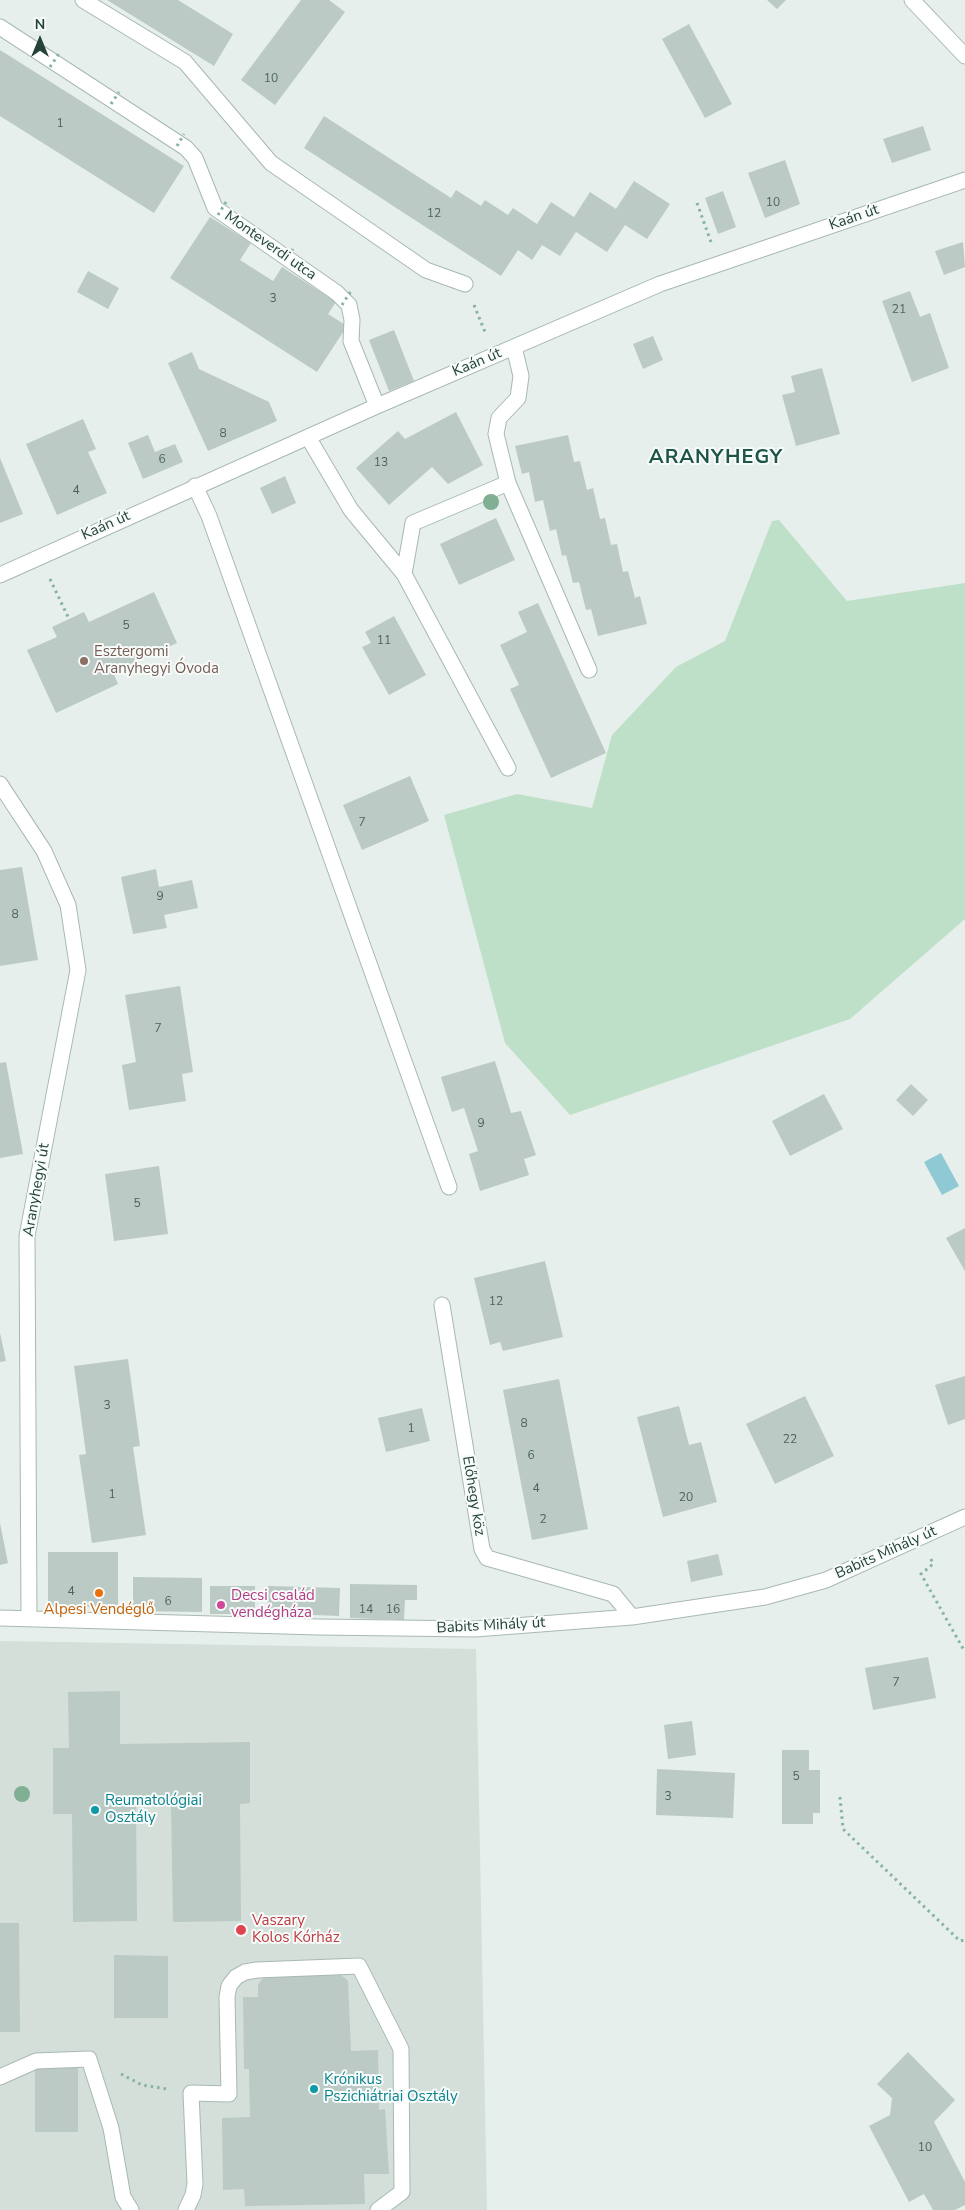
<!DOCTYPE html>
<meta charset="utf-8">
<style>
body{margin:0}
#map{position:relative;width:965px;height:2210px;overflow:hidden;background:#e6efeb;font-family:"Nunito Sans",sans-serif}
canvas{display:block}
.north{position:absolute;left:15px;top:15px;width:50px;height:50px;-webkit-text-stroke:4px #f7fbf9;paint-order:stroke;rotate:0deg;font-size:14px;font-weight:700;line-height:20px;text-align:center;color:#24423a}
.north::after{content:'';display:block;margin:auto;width:18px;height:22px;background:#24423a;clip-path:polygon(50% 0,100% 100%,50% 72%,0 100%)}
</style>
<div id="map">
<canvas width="965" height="2210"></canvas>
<div class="north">N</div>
</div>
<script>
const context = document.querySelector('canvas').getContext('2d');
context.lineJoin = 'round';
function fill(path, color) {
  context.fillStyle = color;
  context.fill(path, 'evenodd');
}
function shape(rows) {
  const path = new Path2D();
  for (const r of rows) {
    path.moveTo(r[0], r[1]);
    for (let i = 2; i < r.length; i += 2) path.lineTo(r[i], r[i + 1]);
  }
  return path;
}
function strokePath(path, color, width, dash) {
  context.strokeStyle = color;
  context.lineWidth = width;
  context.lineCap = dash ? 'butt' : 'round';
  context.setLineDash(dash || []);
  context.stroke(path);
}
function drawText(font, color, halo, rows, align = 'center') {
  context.font = font + ' "Nunito Sans",sans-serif';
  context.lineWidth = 4;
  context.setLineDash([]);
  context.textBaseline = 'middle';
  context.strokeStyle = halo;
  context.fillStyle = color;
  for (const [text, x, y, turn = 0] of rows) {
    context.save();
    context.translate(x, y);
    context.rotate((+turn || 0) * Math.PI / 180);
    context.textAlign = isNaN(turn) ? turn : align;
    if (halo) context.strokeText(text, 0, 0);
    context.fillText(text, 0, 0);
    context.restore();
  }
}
fill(shape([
 [0,1641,476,1649,487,2210,0,2210]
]), '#d4dfda');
fill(shape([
 [779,520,847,601,965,583,965,919,850,1019,570,1115,505,1043,444,815,517,794,592,808,612,735,676,667,725,641,772,521]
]), '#bfe0c8');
fill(shape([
 [941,1153,959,1186,942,1195,924,1162]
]), '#8ec9d4');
fill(shape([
 [107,0,178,0,233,34,214,66],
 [301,0,329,0,345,12,275,105,241,80],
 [767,0,786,0,777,9],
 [689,24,732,104,705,118,662,39],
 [0,50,184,166,154,213,0,116],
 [324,116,451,198,456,190,481,206,485,200,508,215,513,208,537,224,551,202,574,217,590,192,616,209,634,181,670,204,647,239,625,225,607,252,576,232,560,256,542,245,532,260,518,250,501,276,304,148],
 [923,126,931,150,892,163,883,139],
 [785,160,800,204,765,218,748,173],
 [723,191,736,227,718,234,705,198],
 [210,217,251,243,240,260,273,281,282,267,336,302,328,314,347,326,317,372,170,278],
 [963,242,965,267,944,275,935,251],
 [88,271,119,288,108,309,77,292],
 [910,291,920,317,930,313,949,368,912,382,882,301],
 [394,330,414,381,389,391,369,340],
 [653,336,663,360,643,369,633,344],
 [192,352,199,369,269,402,277,421,208,451,168,363],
 [822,368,840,434,796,446,782,395,795,392,791,376],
 [456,412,483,465,448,484,432,467,389,505,356,468,398,431,405,439],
 [83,419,96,449,88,452,107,493,57,515,26,444],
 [148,435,155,452,175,444,183,462,143,479,128,443],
 [568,435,574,462,580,461,587,490,593,488,600,519,605,518,611,545,617,544,623,572,628,571,635,598,640,596,647,624,598,636,591,609,586,610,579,582,573,583,566,555,562,556,556,529,550,531,543,500,535,502,529,472,522,474,515,446],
 [0,458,23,514,0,523],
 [285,476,296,503,272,514,260,488],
 [496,518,515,560,459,585,440,544],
 [154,592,177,643,113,672,118,684,56,713,27,650,57,637,52,627,69,619,84,612,89,622],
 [538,603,606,753,551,778,510,689,519,685,500,645,527,632,518,612],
 [394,616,426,675,389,695,362,647,371,643,365,632],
 [410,776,429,821,362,850,343,805],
 [22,867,38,960,0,966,0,870],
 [156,869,159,887,192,880,198,908,164,915,167,928,133,934,121,877],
 [180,986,193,1072,182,1074,186,1101,129,1110,122,1065,136,1062,125,995],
 [495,1061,511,1113,521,1111,536,1155,524,1159,529,1175,480,1191,469,1154,478,1151,464,1108,452,1112,441,1077],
 [6,1062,23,1154,0,1158,0,1063],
 [911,1084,928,1100,913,1116,896,1100],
 [824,1094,843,1129,790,1156,772,1121],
 [159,1166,168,1234,114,1241,105,1174],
 [965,1228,965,1271,946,1238],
 [545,1261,563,1337,503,1351,500,1342,490,1345,474,1278],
 [0,1333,6,1361,0,1362],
 [128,1359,140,1446,133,1447,146,1535,92,1543,79,1455,86,1454,74,1366],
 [965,1376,965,1419,948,1425,935,1385],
 [559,1379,588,1529,532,1540,503,1390],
 [805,1396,834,1456,775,1484,746,1424],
 [679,1406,689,1445,701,1442,717,1502,663,1517,637,1417],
 [422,1408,430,1441,386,1452,378,1418],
 [0,1523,8,1563,0,1565],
 [48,1552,118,1552,118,1607,48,1607],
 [718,1554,723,1575,691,1582,687,1561],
 [133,1577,202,1578,202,1612,133,1611],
 [350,1584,417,1585,417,1600,405,1600,404,1620,350,1618],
 [210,1586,255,1586,255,1614,210,1614],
 [268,1586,340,1588,339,1616,267,1613],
 [928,1657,936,1698,873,1710,865,1668],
 [120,1691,120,1744,250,1742,250,1803,240,1804,241,1921,173,1922,171,1806,136,1806,137,1921,73,1922,72,1814,53,1814,53,1748,69,1748,68,1692],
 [692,1721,696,1755,668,1759,664,1725],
 [782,1750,809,1750,809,1770,820,1770,820,1813,813,1813,813,1824,782,1824],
 [657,1769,735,1773,733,1818,656,1815],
 [0,1923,19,1923,20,2032,0,2032],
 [114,1955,168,1956,168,2018,114,2018],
 [341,1975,348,1981,351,2051,378,2050,379,2110,385,2109,389,2174,364,2174,365,2204,245,2206,244,2189,223,2190,222,2118,250,2117,249,2069,244,2069,243,1997,258,1997,258,1985,264,1976],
 [908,2052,955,2100,934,2122,965,2182,965,2205,955,2210,933,2210,924,2194,909,2202,869,2126,890,2115,892,2098,877,2084],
 [35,2066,78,2067,78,2132,35,2132]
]), '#bbcac4');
const minor = shape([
 [83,0,185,62,271,163,426,270,465,284],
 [912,0,965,56],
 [0,27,186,148,195,158,215,208,337,293,349,305,352,320,351,341,377,406],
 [308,437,351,510,404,574,508,768],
 [508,483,496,434,499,418,518,398,521,376,514,347],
 [195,486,209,516,449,1187],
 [404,574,413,523,508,483,589,670],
 [0,575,377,406,660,284,965,180],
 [0,784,44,851,68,905,78,970,27,1236,29,1618],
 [442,1305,482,1549,487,1558,613,1594,632,1617],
 [0,1618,319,1627,475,1629,632,1617,765,1597,826,1580,965,1517],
 [0,2077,36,2061,89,2059,111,2128,123,2197,131,2210],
 [186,2210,193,2195,195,2184,191,2093,229,2094,227,1997,229,1986,236,1977,245,1972,257,1970,359,1966,401,2049,402,2192,378,2210]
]);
strokePath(minor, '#a8b8b2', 17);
strokePath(shape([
 [697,203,711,242],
 [474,305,485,332],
 [50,579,69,619],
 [931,1559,933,1564,921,1574,965,1652],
 [840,1797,843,1829,960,1941,965,1940],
 [121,2074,142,2085,167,2089]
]), '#86b3a5', 3, [2.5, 4]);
strokePath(minor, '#fff', 15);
strokePath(shape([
 [50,67,60,52],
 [111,104,119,92],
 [177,146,184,134],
 [218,215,226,202],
 [285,261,293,249],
 [342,305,351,291]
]), '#86b3a5', 3, [2.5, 4]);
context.fillStyle = '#80af93';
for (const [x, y] of [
 [491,502],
 [22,1794]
]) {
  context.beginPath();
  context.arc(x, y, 8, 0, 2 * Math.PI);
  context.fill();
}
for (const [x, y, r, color] of [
 [84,661,5,"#8d6e63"],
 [99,1593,5,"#e8710a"],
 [221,1605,5,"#d1479c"],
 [95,1810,5,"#0f9aa8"],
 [241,1930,6,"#e0444e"],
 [314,2089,5,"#0f9aa8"]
]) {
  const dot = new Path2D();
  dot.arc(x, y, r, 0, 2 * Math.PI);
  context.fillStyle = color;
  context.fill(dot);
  strokePath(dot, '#f7fbf9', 2);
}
drawText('12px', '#4a645c', null, [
 ["10",271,79],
 ["1",60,124],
 ["10",773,203],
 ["12",434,214],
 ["3",273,299],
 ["21",899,310],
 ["8",223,434],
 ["6",162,460],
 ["13",381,463],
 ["4",76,491],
 ["5",126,626],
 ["11",384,641],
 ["7",362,823],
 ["9",160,897],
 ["8",15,915],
 ["7",158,1029],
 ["9",481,1124],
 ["5",137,1204],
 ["12",496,1302],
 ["3",107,1406],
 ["8",524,1424],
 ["1",411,1429],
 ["22",790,1440],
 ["6",531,1456],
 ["4",536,1489],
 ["1",112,1495],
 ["20",686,1498],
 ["2",543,1520],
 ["4",71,1592],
 ["6",168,1602],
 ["14",366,1610],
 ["16",393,1610],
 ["7",896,1683],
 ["5",796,1777],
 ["3",668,1797],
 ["10",925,2148]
]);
drawText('15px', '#24423a', '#f7fbf9', [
 ["Kaán út",854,218,-19],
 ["Monteverdi utca",270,246,35],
 ["Kaán út",477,363,-23],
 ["Kaán út",106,526,-24],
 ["Aranyhegyi út",37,1190,-80],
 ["Előhegy köz",473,1496,81],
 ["Babits Mihály út",886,1553,-24],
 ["Babits Mihály út",491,1626,-3]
]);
drawText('15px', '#785e54', '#f7fbf9', [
 ["Esztergomi",94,652],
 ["Aranyhegyi Óvoda",94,669]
], 'left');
drawText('15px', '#b23c85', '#f7fbf9', [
 ["Decsi család",231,1596],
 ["vendégháza",231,1613]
], 'left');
drawText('15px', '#c56008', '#f7fbf9', [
 ["Alpesi Vendéglő",99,1610]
]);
drawText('15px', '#0d838f', '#f7fbf9', [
 ["Reumatológiai",105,1801],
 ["Osztály",105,1818],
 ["Krónikus",324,2080],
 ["Pszichiátriai Osztály",324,2097]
], 'left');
drawText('15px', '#be3a42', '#f7fbf9', [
 ["Vaszary",252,1921],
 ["Kolos Kórház",252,1938]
], 'left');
context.letterSpacing = '1px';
drawText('bold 20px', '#1f5548', '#f7fbf9', [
 ["ARANYHEGY",716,458]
]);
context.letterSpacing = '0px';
</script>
